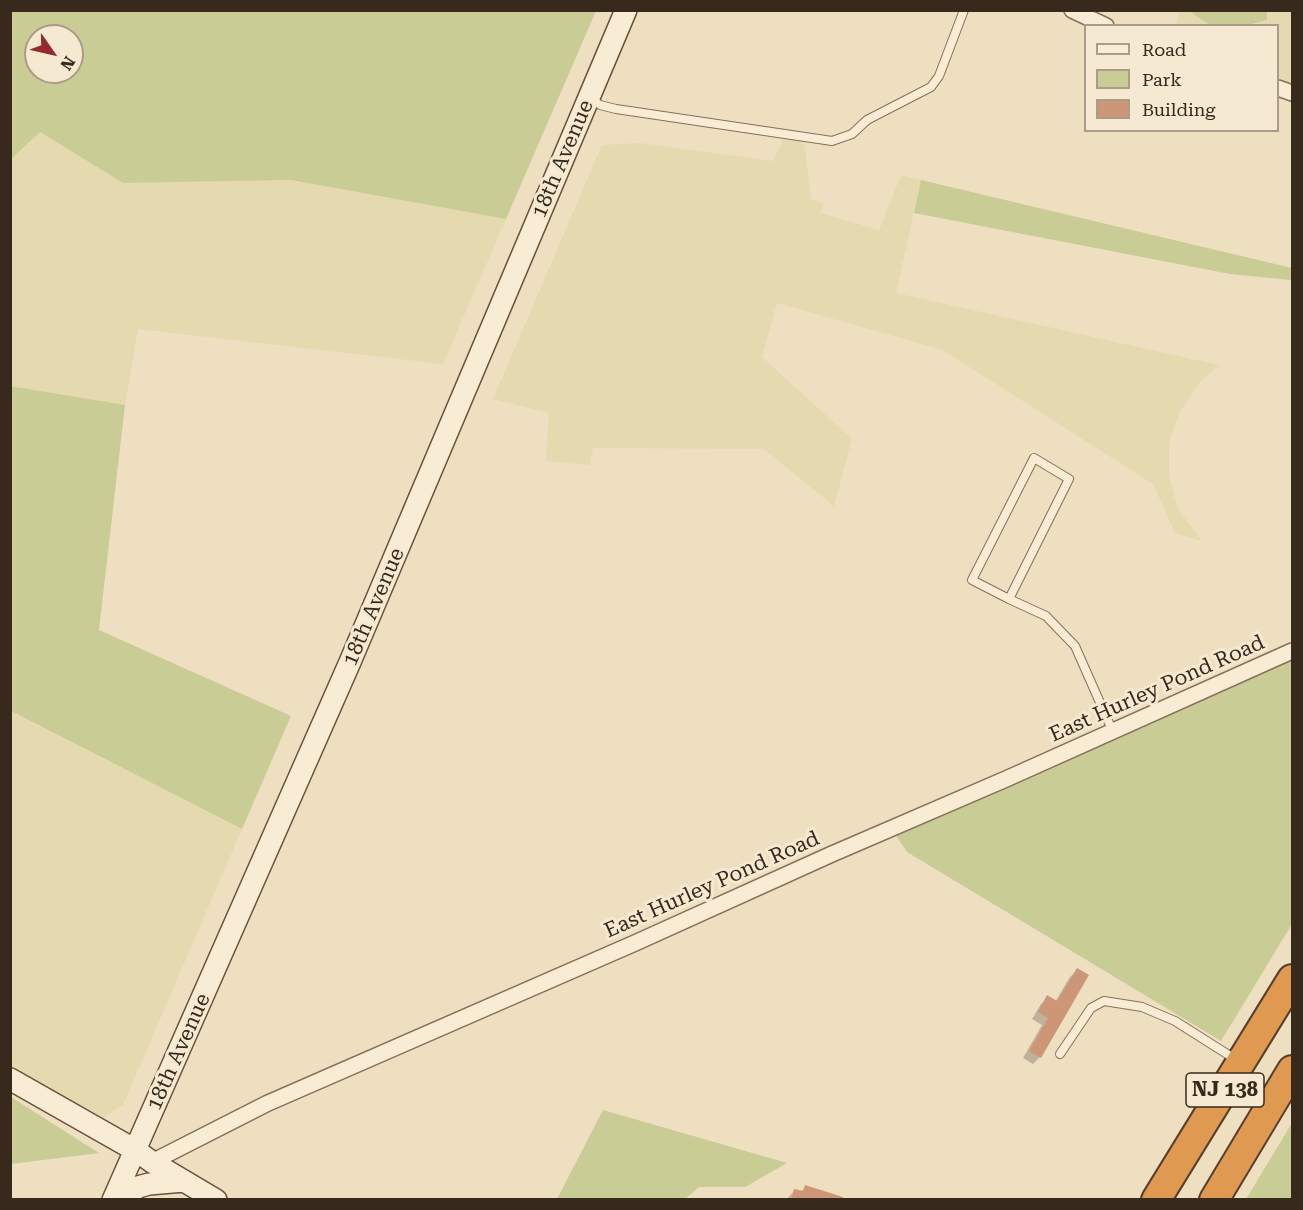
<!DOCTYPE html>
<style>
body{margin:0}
#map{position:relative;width:1303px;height:1210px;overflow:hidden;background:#eedfc1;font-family:"Roboto Serif",serif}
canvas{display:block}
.frame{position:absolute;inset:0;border:12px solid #38291d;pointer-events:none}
.legend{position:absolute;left:1084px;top:24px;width:195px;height:108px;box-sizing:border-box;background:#f6e9d1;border:2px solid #aa9c89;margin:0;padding:8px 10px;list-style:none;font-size:18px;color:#38291d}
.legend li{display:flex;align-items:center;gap:12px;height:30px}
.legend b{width:30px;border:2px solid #aa9c89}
.north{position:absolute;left:24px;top:24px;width:60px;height:60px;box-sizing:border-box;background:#f6e9d1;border:2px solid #aa9c89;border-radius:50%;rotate:124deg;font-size:16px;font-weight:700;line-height:24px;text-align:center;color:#38291d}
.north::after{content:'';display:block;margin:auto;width:21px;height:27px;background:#98282f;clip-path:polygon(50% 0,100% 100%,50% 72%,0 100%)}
</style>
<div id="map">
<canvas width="1303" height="1210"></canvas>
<div class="frame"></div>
<ul class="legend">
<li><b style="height:8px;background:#f9ecd5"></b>Road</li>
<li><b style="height:16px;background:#c9cc95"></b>Park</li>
<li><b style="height:16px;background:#cd9677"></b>Building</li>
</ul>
<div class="north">N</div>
</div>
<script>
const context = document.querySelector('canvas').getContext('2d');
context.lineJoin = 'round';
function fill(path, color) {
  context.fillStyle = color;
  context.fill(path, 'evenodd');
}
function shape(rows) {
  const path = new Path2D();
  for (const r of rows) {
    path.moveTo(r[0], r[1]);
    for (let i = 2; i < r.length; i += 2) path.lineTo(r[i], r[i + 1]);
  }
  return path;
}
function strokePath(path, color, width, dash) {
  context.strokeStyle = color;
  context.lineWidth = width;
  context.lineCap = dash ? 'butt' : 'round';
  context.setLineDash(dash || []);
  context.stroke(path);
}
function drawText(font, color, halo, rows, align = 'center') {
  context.font = font + ' "Roboto Serif",serif';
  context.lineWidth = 6;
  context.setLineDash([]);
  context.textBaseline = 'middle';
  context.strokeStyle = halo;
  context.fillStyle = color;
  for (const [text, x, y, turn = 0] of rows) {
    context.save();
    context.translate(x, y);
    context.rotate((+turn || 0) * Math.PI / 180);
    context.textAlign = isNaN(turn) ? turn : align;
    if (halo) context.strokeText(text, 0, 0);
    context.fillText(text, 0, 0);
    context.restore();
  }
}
fill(shape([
 [1179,11,1189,11,1210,25,1176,25],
 [1267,11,1292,11,1292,93,1278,88,1278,26,1248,26,1267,20],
 [40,132,123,183,291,180,506,219,443,364,138,329,125,405,11,386,11,159],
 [785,136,804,140,811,199,823,204,821,213,879,230,901,175,921,180,896,293,1219,365,1199,383,1181,410,1169,441,1169,476,1178,509,1202,541,1175,533,1153,484,943,350,777,303,762,357,852,439,834,506,764,449,593,448,590,465,546,461,549,413,493,399,602,145,640,143,773,161],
 [10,711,242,829,123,1105,104,1117,11,1071]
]), '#e4d9af');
fill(shape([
 [11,10,596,10,596,11,506,219,291,180,123,183,40,132,11,159],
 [36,36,72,36,72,72,36,72],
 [1189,11,1267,11,1267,20,1248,25,1210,25],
 [921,180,1292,268,1292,279,1290,280,1230,274,914,213],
 [10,386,125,405,99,630,291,716,242,829,11,711],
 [1292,649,1292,924,1221,1041,907,852,890,827],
 [10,1097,11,1097,99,1153,11,1164],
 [603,1110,787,1163,745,1187,699,1187,685,1199,557,1199],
 [1292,1123,1292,1199,1246,1199]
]), '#c9cc95');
fill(shape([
 [1077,970,1040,1057,1033,1064,1023,1058,1042,1025,1032,1019,1041,1004,1048,997,1055,1002,1070,977],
 [806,1187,828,1200,786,1200,795,1190,801,1192]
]), '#0003');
fill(shape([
 [1077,968,1089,975,1041,1058,1029,1051,1048,1018,1038,1012,1047,995,1057,1001],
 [805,1185,843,1197,842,1200,791,1200,794,1189,803,1191]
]), '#cd9677');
const lane = shape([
 [590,97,600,105,616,109,832,141,852,134,867,120,931,87,939,76,964,10],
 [1009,599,1069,479,1034,458,972,580,1009,599,1046,616,1075,646,1113,732],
 [1060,1054,1091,1008,1104,1001,1142,1007,1175,1021,1235,1059]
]);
const street = shape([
 [1072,10,1106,26],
 [1278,88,1292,93],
 [152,1162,268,1103,635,943,832,854,1006,779,1292,651]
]);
const secondary = shape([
 [10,1079,135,1150,152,1162,216,1200],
 [113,1200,350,662,626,10],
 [123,1200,126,1196,138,1187,149,1184,184,1181]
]);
const highway = shape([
 [1156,1200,1292,979],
 [1214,1200,1292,1070]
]);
strokePath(lane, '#886f59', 10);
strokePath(street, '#886f59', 18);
strokePath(secondary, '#6a513c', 24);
strokePath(highway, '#563e2d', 32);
strokePath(lane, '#f9ecd5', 8);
strokePath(street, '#f9ecd5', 15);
strokePath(secondary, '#f9ecd5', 21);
strokePath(highway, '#df9951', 28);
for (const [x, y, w] of [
 [1225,1090,78]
]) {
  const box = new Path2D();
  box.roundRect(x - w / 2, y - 17, w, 34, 4.5);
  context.fillStyle = '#f6e9d1';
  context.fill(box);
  strokePath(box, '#38291d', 1.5);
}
drawText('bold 20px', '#38291d', null, [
 ["NJ 138",1225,1090]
]);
drawText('21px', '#38291d', '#f6e9d1', [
 ["18th Avenue",563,159,-67],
 ["18th Avenue",374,607,-67],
 ["East Hurley Pond Road",1157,689,-24],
 ["East Hurley Pond Road",712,885,-24],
 ["18th Avenue",179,1052,-66]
]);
</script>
